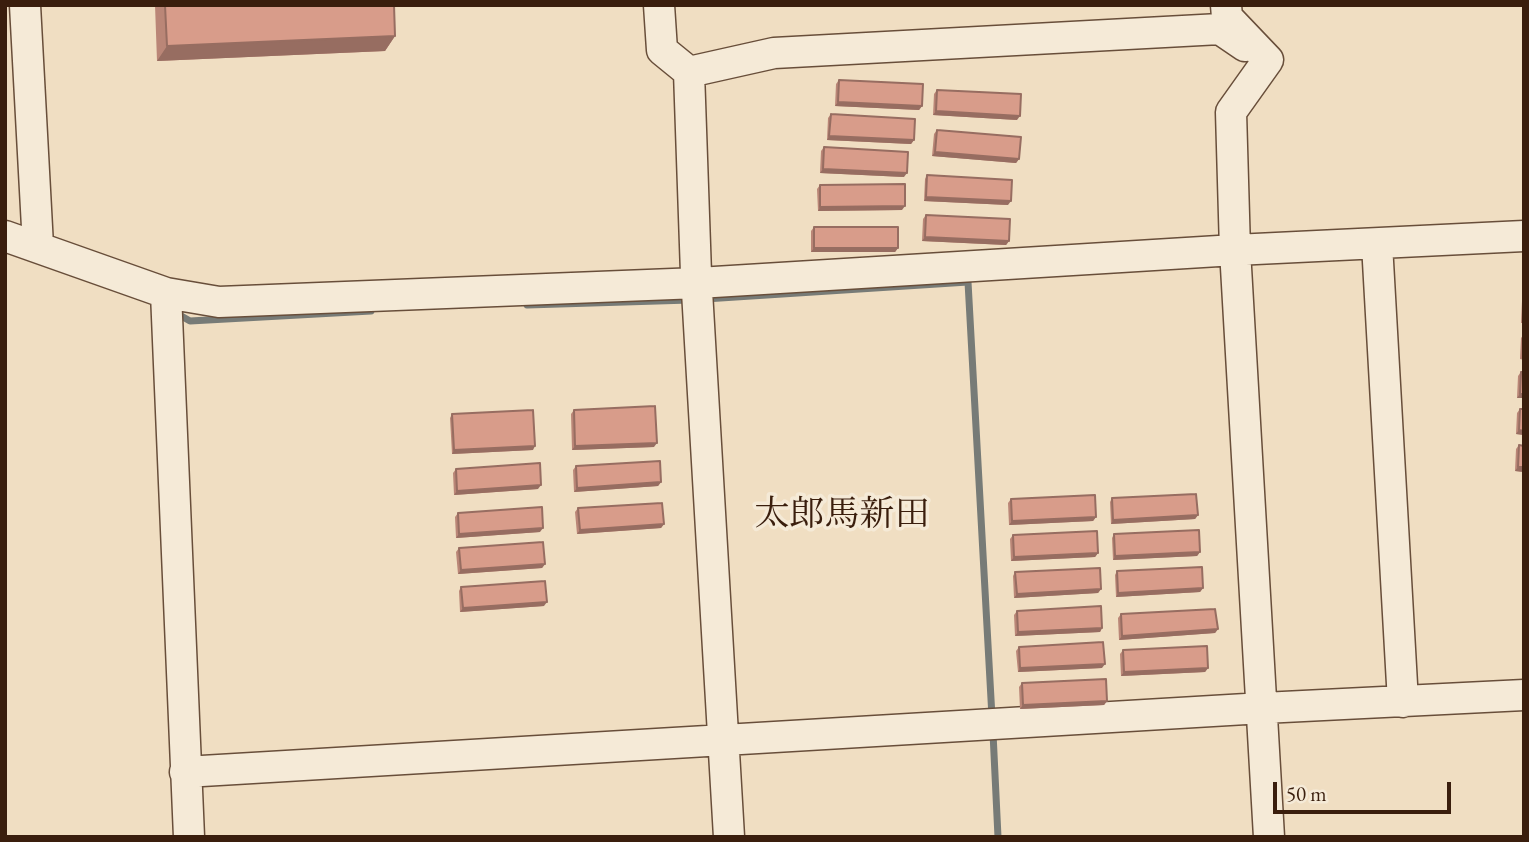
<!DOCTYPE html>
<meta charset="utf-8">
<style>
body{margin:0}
#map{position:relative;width:1529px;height:842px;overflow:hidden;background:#f0dec2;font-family:"EB Garamond",serif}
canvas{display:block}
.frame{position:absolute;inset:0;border:7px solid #3a1e0d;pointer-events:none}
.scale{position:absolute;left:1273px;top:782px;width:178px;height:32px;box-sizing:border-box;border:4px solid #3a1e0d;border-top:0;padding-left:9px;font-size:21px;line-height:24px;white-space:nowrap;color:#3a1e0d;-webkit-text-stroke:5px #f5ead7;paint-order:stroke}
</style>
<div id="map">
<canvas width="1529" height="842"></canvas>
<div class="frame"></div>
<div class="scale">50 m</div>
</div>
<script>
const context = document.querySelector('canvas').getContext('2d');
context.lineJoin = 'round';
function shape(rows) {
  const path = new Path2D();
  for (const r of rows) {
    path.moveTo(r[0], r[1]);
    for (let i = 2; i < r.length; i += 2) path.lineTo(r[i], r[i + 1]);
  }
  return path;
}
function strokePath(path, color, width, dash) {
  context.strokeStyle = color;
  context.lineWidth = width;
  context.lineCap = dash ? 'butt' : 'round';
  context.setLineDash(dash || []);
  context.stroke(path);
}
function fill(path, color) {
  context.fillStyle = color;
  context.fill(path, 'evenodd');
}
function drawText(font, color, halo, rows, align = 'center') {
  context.font = font + ' "EB Garamond","Noto Serif JP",serif';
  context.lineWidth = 7;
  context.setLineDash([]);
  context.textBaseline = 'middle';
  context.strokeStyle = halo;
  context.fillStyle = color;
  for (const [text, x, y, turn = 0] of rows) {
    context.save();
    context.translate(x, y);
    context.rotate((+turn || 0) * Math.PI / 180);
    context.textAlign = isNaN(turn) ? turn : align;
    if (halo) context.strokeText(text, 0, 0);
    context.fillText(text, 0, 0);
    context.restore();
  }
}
strokePath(shape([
 [705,299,968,282,992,717],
 [527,305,690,300],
 [176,313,190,321,371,311],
 [993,733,998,837]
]), '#777b77', 7);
const minor = shape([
 [25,5,38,246],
 [659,5,662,50,689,72,696,274,729,837],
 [1226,5,1227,17,1268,60,1231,112,1235,250,1269,837],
 [689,72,774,53,1220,29,1245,46],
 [5,236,166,293,189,837],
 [1377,244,1403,702],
 [166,293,219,302,698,283,1235,250,1524,236],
 [185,772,1263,708,1524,695]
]);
strokePath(minor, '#684e3a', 33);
strokePath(minor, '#f5ead7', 30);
fill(shape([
 [155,5,394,5,395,36,385,51,157,61],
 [839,80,922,106,919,110,835,106,836,84],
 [937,90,1017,120,933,115,934,94],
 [831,114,914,140,911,144,827,140,828,118],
 [937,130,1019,159,1016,163,932,156,934,134],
 [824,147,904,177,820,173,821,151],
 [927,175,1008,205,924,201,925,179],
 [820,185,902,210,818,211,817,189],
 [926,215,1009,241,1006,245,922,241,923,219],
 [814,227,898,248,895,252,811,252,811,231],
 [1524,264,1524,286,1522,286],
 [1524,298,1524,323,1521,323,1522,301],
 [1524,334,1524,360,1520,359,1521,338],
 [1521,372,1524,398,1517,398,1518,376],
 [1520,409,1524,435,1516,434,1517,413],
 [574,410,654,447,572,450,571,414],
 [452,414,533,450,452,454,450,418],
 [1519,445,1524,446,1524,472,1515,471,1516,449],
 [576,466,661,482,658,486,574,492,573,470],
 [456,469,538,489,454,495,453,473],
 [1112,498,1198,515,1195,519,1111,524,1110,502],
 [1011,499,1096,517,1093,521,1009,525,1008,503],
 [578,508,664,524,661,528,577,534,575,512],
 [458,513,540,532,456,538,455,517],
 [1114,534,1200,552,1197,556,1113,560,1112,538],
 [1013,535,1098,553,1095,557,1011,561,1010,539],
 [459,548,545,564,542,568,458,574,456,552],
 [1117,571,1203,588,1200,592,1116,597,1115,575],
 [1015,572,1101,589,1098,593,1014,598,1013,576],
 [461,587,544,606,460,612,459,591],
 [1017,611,1102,628,1100,632,1015,636,1014,615],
 [1121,614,1218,629,1215,633,1119,640,1118,618],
 [1019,647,1102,668,1018,672,1016,651],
 [1123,650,1208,668,1205,672,1121,676,1120,654],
 [1022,683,1107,701,1104,705,1020,709,1019,687]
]), '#ba8677');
fill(shape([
 [395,36,385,51,157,61,167,46],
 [838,102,922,106,919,110,835,106],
 [936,111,1020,116,1017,120,933,115],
 [829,136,914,140,911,144,827,140],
 [935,152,1019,159,1016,163,932,156],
 [823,169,907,173,904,177,820,173],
 [926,197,1011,201,1008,205,924,201],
 [905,206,902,210,818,211,820,207],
 [925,237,1009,241,1006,245,922,241],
 [814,248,898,248,895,252,811,252],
 [1520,394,1524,394,1524,398,1517,398],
 [1519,430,1524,431,1524,435,1516,434],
 [657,443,654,447,572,450,575,446],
 [535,446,533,450,452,454,454,450],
 [1518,467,1524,467,1524,472,1515,471],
 [661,482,658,486,574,492,577,488],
 [541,485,538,489,454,495,457,491],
 [1198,515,1195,519,1111,524,1113,520],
 [1096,517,1093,521,1009,525,1012,521],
 [664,524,661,528,577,534,580,530],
 [543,528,540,532,456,538,459,534],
 [1200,552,1197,556,1113,560,1115,556],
 [1098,553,1095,557,1011,561,1014,557],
 [545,564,542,568,458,574,461,570],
 [1203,588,1200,592,1116,597,1118,593],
 [1101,589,1098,593,1014,598,1017,594],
 [547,602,544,606,460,612,463,608],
 [1102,628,1100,632,1015,636,1018,632],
 [1218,629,1215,633,1119,640,1122,636],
 [1105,664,1102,668,1018,672,1020,668],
 [1208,668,1205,672,1121,676,1124,672],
 [1107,701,1104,705,1020,709,1023,705]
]), '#976d61');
const building = shape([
 [165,5,394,5,395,36,167,46,165,5],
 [839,80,923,84,922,106,838,102,839,80],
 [937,90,1021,94,1020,116,936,111,937,90],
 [831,114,915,119,914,140,829,136,831,114],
 [937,130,1021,137,1019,159,935,152,937,130],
 [824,147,908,152,907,173,823,169,824,147],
 [927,175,1012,180,1011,201,926,197,927,175],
 [905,184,905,206,820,207,820,185,905,184],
 [926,215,1010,219,1009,241,925,237,926,215],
 [814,227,898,227,898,248,814,248,814,227],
 [1521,372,1524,372,1524,394,1520,394,1521,372],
 [655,406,657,443,575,446,574,410,655,406],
 [1520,409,1524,409,1524,431,1519,430,1520,409],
 [533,410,535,446,454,450,452,414,533,410],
 [1519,445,1524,446,1524,467,1518,467,1519,445],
 [660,461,661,482,577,488,576,466,660,461],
 [540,463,541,485,457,491,456,469,540,463],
 [1196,494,1198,515,1113,520,1112,498,1196,494],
 [1095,495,1096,517,1012,521,1011,499,1095,495],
 [662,503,664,524,580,530,578,508,662,503],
 [542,507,543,528,459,534,458,513,542,507],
 [1199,530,1200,552,1115,556,1114,534,1199,530],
 [1097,531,1098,553,1014,557,1013,535,1097,531],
 [543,542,545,564,461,570,459,548,543,542],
 [1202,567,1203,588,1118,593,1117,571,1202,567],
 [1100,568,1101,589,1017,594,1015,572,1100,568],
 [545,581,547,602,463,608,461,587,545,581],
 [1101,606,1102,628,1018,632,1017,611,1101,606],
 [1215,609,1218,629,1122,636,1121,614,1215,609],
 [1103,642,1105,664,1020,668,1019,647,1103,642],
 [1207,646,1208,668,1124,672,1123,650,1207,646],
 [1106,679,1107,701,1023,705,1022,683,1106,679]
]);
fill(building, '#d89c8a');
strokePath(building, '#976d61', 2);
drawText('35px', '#3a1e0d', '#f5ead7', [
 ["太郎馬新田",842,515]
]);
</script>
